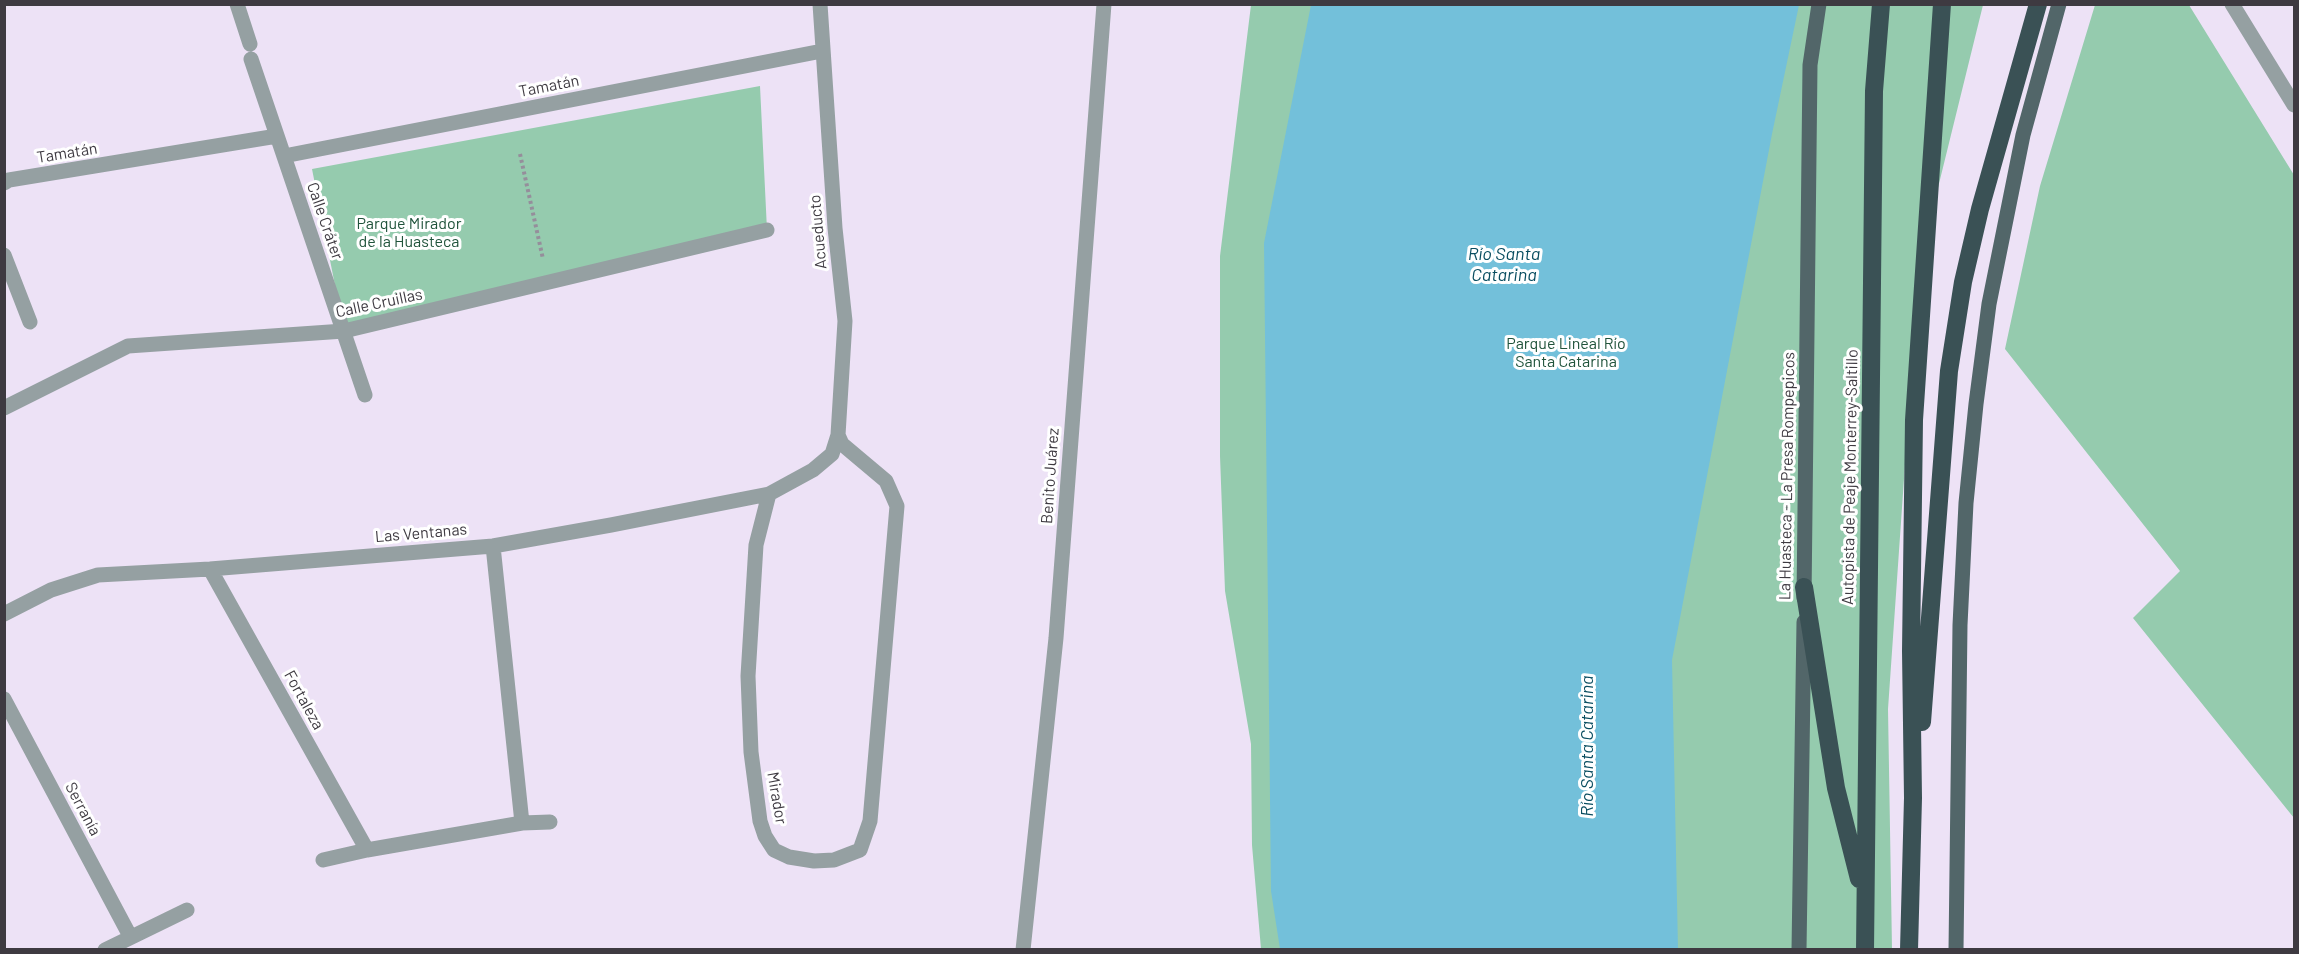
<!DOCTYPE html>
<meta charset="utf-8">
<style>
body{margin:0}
#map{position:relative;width:2299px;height:954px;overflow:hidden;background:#ede2f6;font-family:Barlow,sans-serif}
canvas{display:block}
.frame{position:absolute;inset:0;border:6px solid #3e3a41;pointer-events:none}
</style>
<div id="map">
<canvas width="2299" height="954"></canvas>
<div class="frame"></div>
</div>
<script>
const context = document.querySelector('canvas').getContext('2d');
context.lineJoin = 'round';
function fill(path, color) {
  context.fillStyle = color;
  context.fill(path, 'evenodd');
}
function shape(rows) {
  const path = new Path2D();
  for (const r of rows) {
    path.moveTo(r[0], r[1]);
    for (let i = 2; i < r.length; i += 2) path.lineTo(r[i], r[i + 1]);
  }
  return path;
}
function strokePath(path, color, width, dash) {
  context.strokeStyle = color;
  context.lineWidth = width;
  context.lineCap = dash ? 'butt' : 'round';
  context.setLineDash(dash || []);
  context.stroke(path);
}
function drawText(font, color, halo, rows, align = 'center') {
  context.font = font + ' Barlow,sans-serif';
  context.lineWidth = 6;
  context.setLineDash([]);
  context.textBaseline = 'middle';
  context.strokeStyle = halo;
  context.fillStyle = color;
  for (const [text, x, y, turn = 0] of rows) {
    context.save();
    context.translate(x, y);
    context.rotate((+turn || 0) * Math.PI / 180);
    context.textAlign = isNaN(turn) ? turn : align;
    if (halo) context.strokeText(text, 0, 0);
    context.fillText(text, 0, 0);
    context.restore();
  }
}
fill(shape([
 [1251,5,1983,5,1932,212,1909,407,1888,709,1892,949,1261,949,1252,845,1251,744,1225,591,1220,456,1220,256],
 [2095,5,2189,5,2294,175,2294,818,2133,618,2180,571,2005,349,2040,186],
 [760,86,767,230,344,331,312,169]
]), '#95cbae');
fill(shape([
 [1311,5,1799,5,1772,134,1672,660,1678,949,1280,949,1271,891,1264,243]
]), '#73c0da');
strokePath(shape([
 [520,154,543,259]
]), '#958e9b', 4, [3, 3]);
strokePath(shape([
 [237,4,250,44],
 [2232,4,2294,105],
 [251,59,365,395],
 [284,156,822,51],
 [4,183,9,180,277,136],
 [4,255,30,322],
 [4,408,128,346,344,331,767,230],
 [769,494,756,545,748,676,751,752,760,821,765,836,774,850,789,857,814,861,834,860,860,850,870,821,897,506,886,481,842,444,838,435],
 [493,546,522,823],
 [210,569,367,850],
 [4,614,51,590,98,575,210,569,493,546,611,525,769,494,813,470,832,454,838,435,845,321,835,228,820,4],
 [4,699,130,936],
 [323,860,367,850,522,823,550,822],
 [105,950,187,910],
 [1023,950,1056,638,1104,4]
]), '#95a0a2', 15);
strokePath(shape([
 [1804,598,1810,65,1819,4],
 [1799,950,1804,622],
 [1956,950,1960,625,1966,503,1976,404,1989,304,2023,135,2059,4]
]), '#526669', 15);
strokePath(shape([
 [1804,587,1836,788,1859,879],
 [1922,722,1949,371,1963,282,1980,209,2038,4],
 [1865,950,1874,91,1881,4],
 [1909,950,1913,798,1911,651,1914,420,1942,4]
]), '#3a5155', 18);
drawText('16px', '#3e3a41', '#fff', [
 ["Tamatán",549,86,-11],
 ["Tamatán",67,153,-9],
 ["Calle Cráter",325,221,71],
 ["Acueducto",818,232,-95],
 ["Calle Cruillas",379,303,-12],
 ["Benito Juárez",1050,476,-86],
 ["La Huasteca - La Presa Rompepicos",1787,476,-89],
 ["Autopista de Peaje Monterrey-Saltillo",1850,477,-89],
 ["Las Ventanas",421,533,-5],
 ["Fortaleza",304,700,61],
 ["Mirador",777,798,80],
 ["Serranía",83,809,62]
]);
drawText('16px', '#20533b', '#fff', [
 ["Parque Mirador",409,224],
 ["de la Huasteca",409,242],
 ["Parque Lineal Río",1566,344],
 ["Santa Catarina",1566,362]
]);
drawText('italic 18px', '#094d60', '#fff', [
 ["Río Santa",1504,254],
 ["Catarina",1504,275],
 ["Río Santa Catarina",1587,746,-90]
]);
</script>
